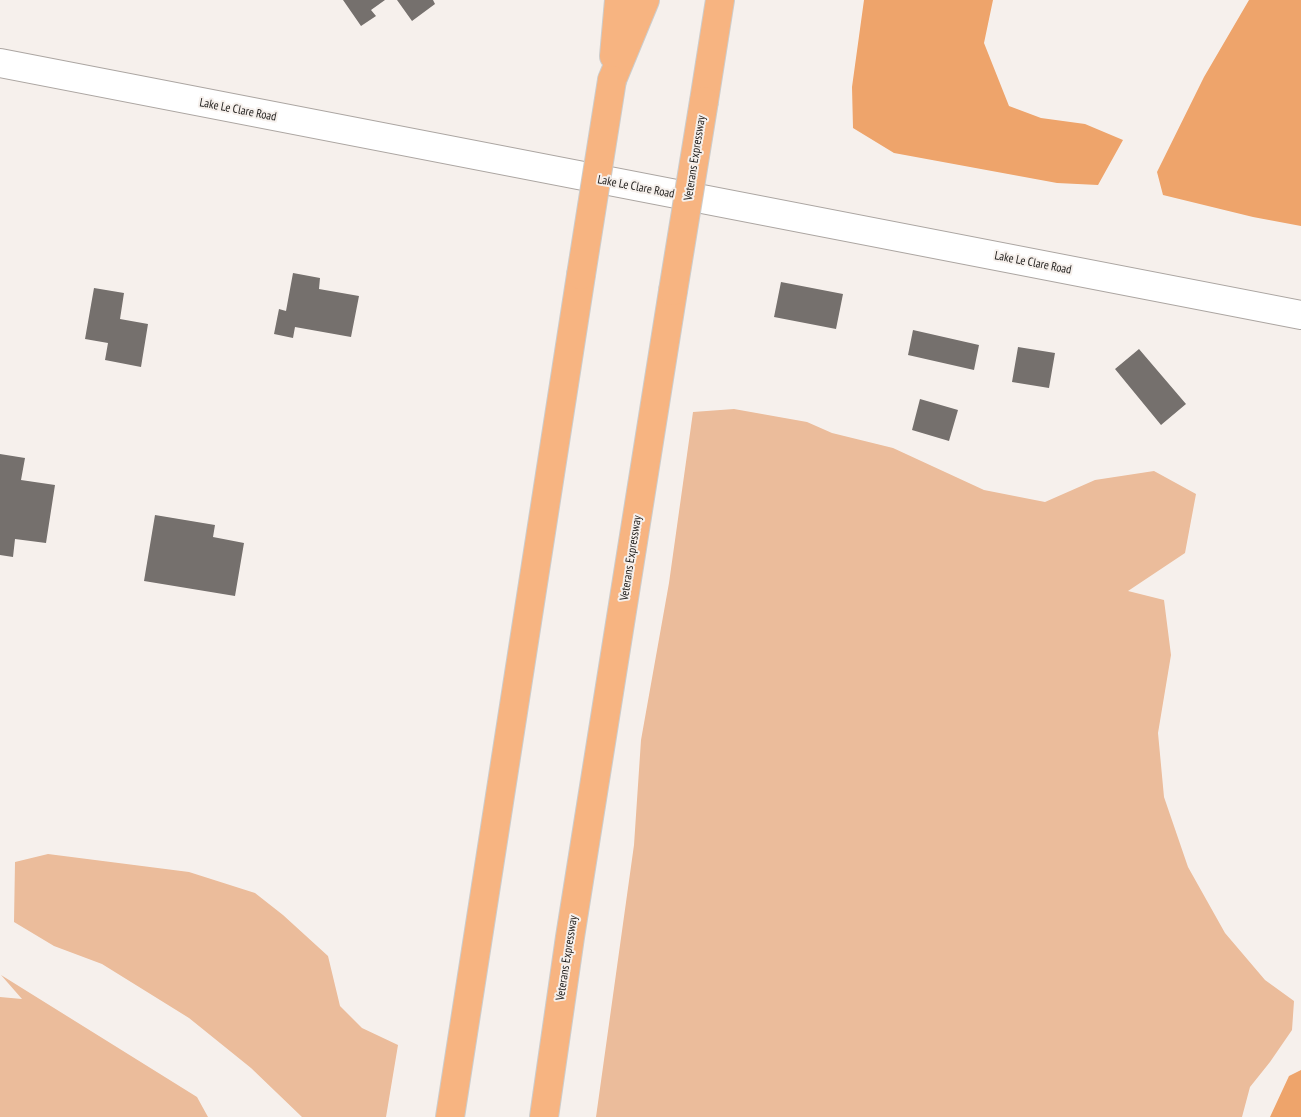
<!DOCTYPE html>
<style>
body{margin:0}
canvas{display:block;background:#f6f0ec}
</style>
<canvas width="1301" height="1117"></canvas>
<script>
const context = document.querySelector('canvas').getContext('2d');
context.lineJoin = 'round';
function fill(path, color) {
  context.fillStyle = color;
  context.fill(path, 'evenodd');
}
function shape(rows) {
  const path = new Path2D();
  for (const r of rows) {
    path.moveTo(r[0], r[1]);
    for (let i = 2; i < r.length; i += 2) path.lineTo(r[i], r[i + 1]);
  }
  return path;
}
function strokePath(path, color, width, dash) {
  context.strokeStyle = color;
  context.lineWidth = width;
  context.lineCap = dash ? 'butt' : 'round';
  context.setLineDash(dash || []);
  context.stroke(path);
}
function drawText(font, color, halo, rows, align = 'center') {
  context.font = font + ' "PT Sans Narrow",sans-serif';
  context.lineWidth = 4;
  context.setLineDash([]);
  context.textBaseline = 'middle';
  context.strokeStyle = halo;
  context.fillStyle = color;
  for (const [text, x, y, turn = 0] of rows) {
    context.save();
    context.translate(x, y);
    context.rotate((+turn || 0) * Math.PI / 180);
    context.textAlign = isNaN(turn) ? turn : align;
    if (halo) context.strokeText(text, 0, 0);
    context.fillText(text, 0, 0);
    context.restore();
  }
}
fill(shape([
 [734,409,807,422,832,433,893,448,984,490,1045,502,1095,480,1154,471,1196,494,1185,553,1128,591,1164,600,1171,655,1158,733,1164,797,1188,867,1225,933,1265,980,1294,1001,1292,1030,1270,1062,1250,1087,1242,1117,596,1117,634,845,641,740,669,583,693,412],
 [48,854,189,872,255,893,283,915,328,956,340,1006,362,1028,398,1045,386,1117,302,1117,251,1068,189,1018,102,964,54,946,14,922,15,862],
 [1,975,197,1097,208,1117,0,1117,0,997,22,999]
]), '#ebbc9b');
fill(shape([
 [864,0,993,0,984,43,1009,106,1041,118,1085,124,1123,140,1098,185,1057,183,894,153,853,128,852,87],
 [1249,0,1301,0,1301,226,1253,217,1163,195,1157,172,1204,77],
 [1301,1070,1301,1117,1270,1117,1289,1076]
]), '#eea46b');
fill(shape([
 [343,0,385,0,371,10,376,16,361,26],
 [397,0,433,0,435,4,412,21],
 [293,273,320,278,319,289,359,296,351,337,295,327,293,338,274,334,279,309,286,311],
 [781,282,843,294,836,329,774,317],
 [94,288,124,293,120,319,148,324,141,367,105,360,108,343,85,339],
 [913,330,979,345,974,370,908,355],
 [1018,347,1055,353,1049,388,1012,382],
 [1139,349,1186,404,1161,425,1115,369],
 [920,399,958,410,949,441,912,430],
 [0,454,25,458,21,480,55,485,46,543,15,539,13,557,0,555],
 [155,515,215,525,213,537,244,543,235,596,144,581]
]), '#75706d');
const minor = shape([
 [0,63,1301,315]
]);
const highway = shape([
 [614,56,619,0],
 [612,80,645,0],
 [704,101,720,0],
 [450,1117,581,275],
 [544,1117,570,937,673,291]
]);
strokePath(minor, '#aca6a2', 30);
strokePath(highway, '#cdcdcc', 30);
strokePath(minor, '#fff', 28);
strokePath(highway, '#f7b481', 28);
const highwayBridge = shape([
 [581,275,612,80],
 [673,291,704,101]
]);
strokePath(highwayBridge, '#cdcdcc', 30, []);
strokePath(highwayBridge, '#f7b481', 28);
drawText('12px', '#1c1a18', '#f6f0ec', [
 ["Lake Le Clare Road",238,110,11],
 ["Veterans Expressway",695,158,-81],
 ["Lake Le Clare Road",636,187,11],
 ["Lake Le Clare Road",1033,263,11],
 ["Veterans Expressway",631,558,-81],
 ["Veterans Expressway",567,958,-81]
]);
</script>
